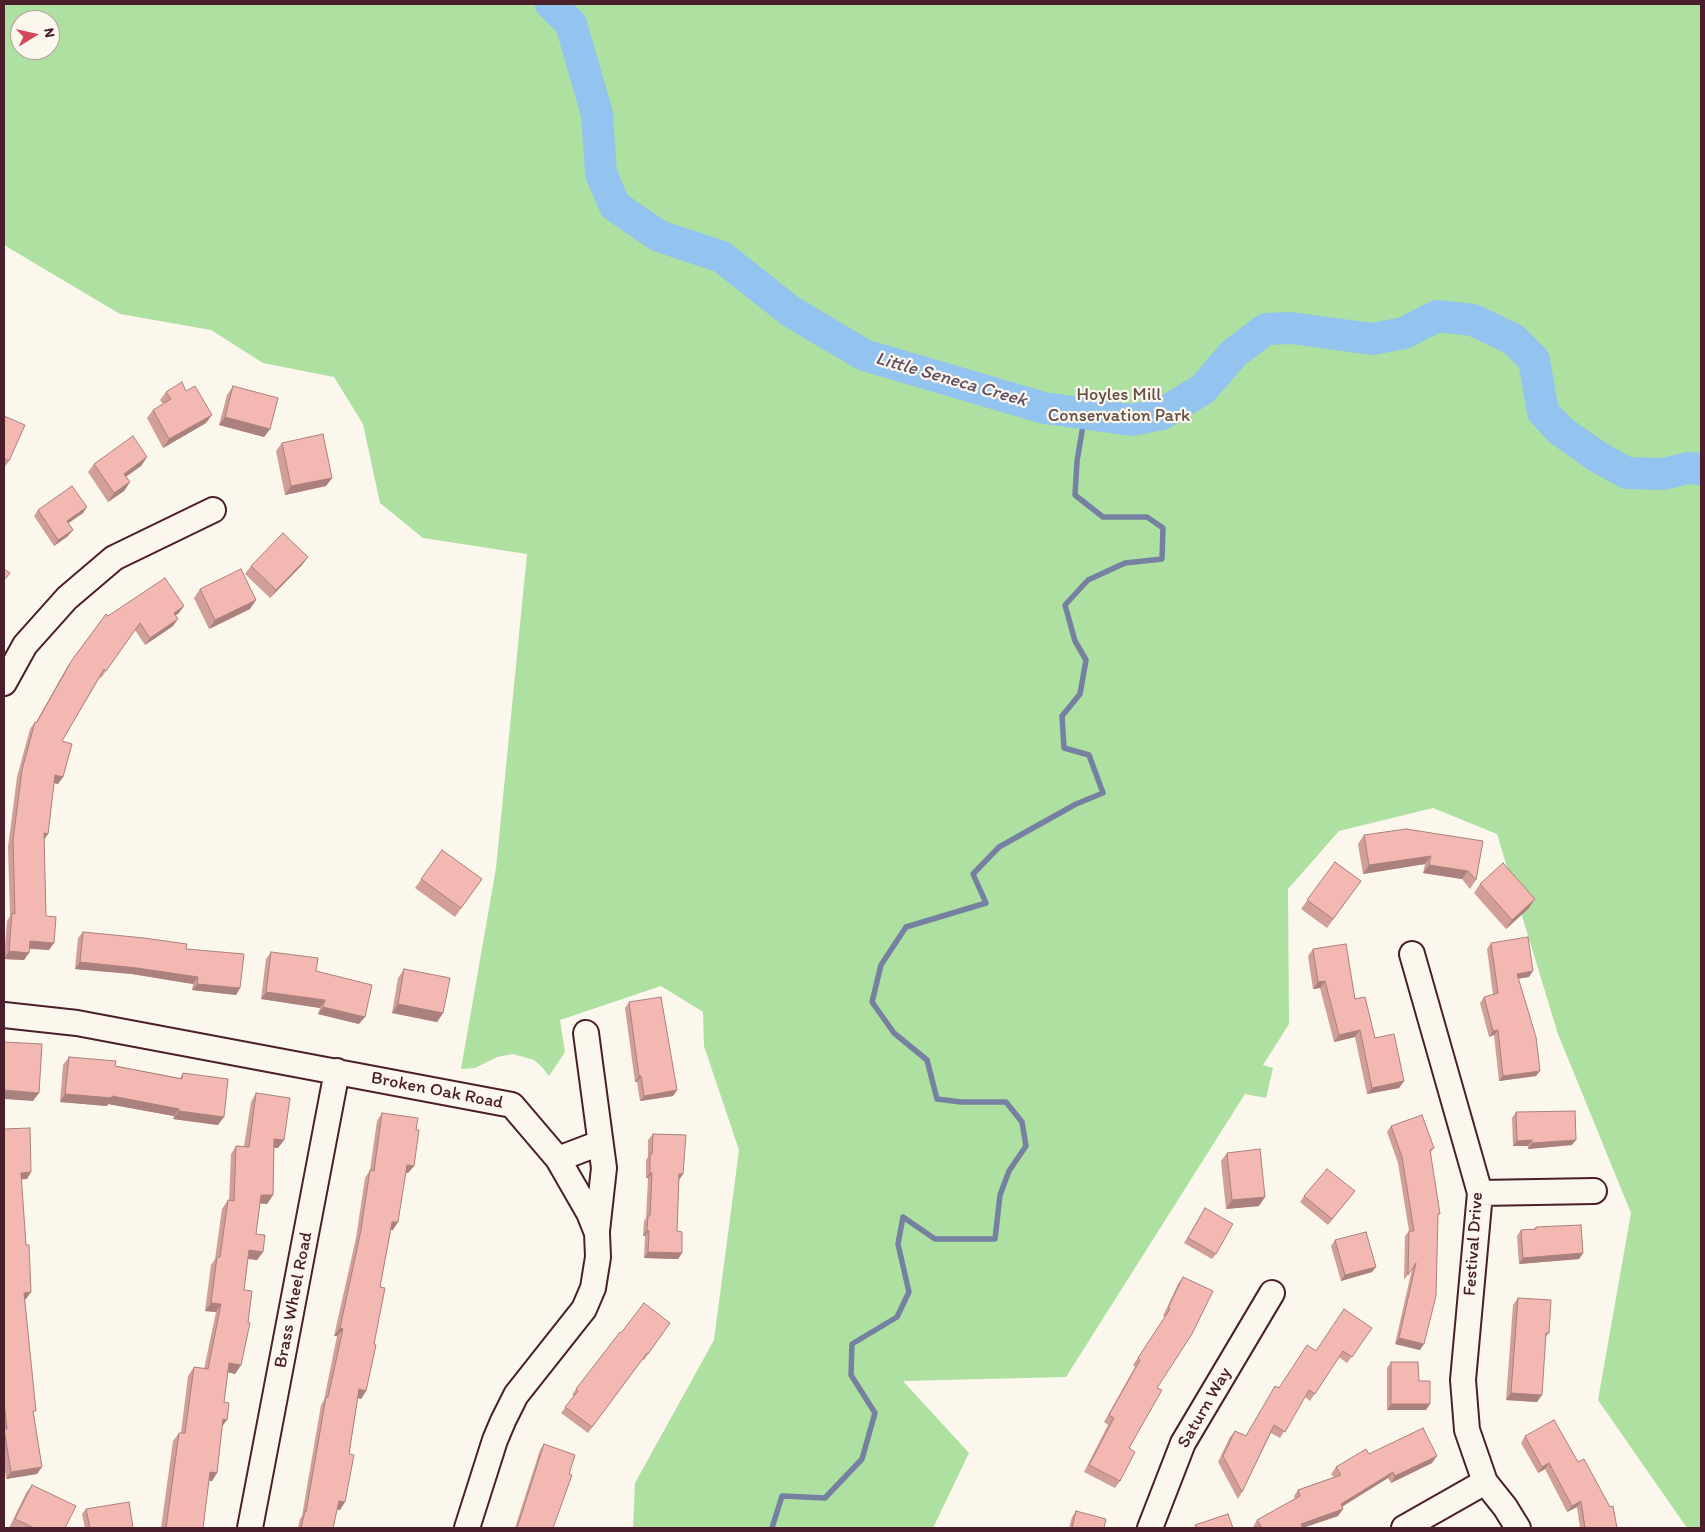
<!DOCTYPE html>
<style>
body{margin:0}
#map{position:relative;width:1705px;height:1532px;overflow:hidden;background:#fbf7ec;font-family:Itim,sans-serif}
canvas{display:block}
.frame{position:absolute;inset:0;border:5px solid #4a1f2b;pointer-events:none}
.north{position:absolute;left:10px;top:10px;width:50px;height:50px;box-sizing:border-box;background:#fbf7ec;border:1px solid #b4a19f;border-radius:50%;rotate:81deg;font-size:14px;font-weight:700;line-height:20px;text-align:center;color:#4a1f2b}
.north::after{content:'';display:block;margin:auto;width:18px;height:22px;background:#d1495b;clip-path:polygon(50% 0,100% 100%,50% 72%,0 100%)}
</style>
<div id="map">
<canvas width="1705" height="1532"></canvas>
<div class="frame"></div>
<div class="north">N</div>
</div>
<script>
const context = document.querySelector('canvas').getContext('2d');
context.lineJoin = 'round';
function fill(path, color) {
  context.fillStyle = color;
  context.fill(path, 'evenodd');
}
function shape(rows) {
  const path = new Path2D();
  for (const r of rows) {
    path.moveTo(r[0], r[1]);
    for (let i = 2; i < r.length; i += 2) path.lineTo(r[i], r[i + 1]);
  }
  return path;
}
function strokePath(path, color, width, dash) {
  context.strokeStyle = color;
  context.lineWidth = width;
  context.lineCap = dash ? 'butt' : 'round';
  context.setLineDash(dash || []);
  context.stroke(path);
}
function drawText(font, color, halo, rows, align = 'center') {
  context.font = font + ' Itim,sans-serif';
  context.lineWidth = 4.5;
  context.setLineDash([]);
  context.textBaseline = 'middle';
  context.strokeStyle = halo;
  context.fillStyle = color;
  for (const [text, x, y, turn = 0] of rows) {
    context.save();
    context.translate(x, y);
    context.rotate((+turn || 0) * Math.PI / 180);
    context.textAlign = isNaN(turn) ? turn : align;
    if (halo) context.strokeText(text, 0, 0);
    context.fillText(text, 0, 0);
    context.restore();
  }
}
fill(shape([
 [4,4,1701,4,1701,1528,1687,1528,1598,1400,1631,1213,1558,1034,1497,834,1433,808,1339,831,1288,889,1289,1024,1263,1065,1273,1068,1266,1098,1245,1094,1066,1377,903,1381,969,1453,933,1528,633,1528,635,1483,714,1340,739,1150,704,1046,703,1012,661,986,560,1020,565,1052,549,1076,542,1067,534,1060,513,1054,497,1057,475,1068,461,1069,496,868,527,554,423,538,380,503,363,424,334,377,263,363,211,330,120,314,4,245],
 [20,20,50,20,50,50,20,50]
]), '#aee0a1');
strokePath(shape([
 [772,1528,782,1496,825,1498,862,1459,875,1413,851,1375,852,1344,897,1317,909,1292,898,1244,903,1217,935,1239,995,1239,1000,1195,1009,1171,1026,1146,1022,1122,1006,1102,961,1102,937,1099,927,1060,894,1033,872,1002,881,965,906,927,986,903,973,874,999,847,1076,804,1103,793,1089,755,1064,748,1062,716,1080,694,1086,660,1075,641,1065,605,1088,580,1125,563,1162,559,1163,528,1147,517,1103,517,1075,495,1077,461,1085,414]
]), '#7681a1', 5.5);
strokePath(shape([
 [551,4,571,24,597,114,601,174,615,206,659,236,722,257,790,311,864,355,1044,408,1132,420,1162,414,1203,389,1234,353,1266,329,1291,328,1372,339,1404,333,1437,316,1473,320,1513,339,1534,360,1543,412,1561,431,1598,457,1627,473,1663,474,1688,468,1701,469]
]), '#93c3ef', 32);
const minor = shape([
 [4,683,25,645,67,598,114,558,213,510],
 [1412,954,1480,1193,1463,1380,1467,1430,1485,1482,1505,1507,1518,1528],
 [4,1015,77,1023,512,1105,558,1159,589,1213,597,1233,598,1257,593,1288,584,1309,516,1395,503,1421,495,1440,467,1528],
 [586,1033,604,1168,597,1231],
 [558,1159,600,1143],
 [1480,1193,1594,1191],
 [250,1528,337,1071],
 [1150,1528,1183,1443,1272,1293],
 [1404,1528,1485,1482]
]);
strokePath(minor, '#4a1f2b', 28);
strokePath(minor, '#fbf7ec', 24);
fill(shape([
 [233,386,270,429,264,437,219,425,227,395],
 [166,392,206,423,163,448,147,418,153,410,163,404,160,400],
 [4,416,9,461,4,468],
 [282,443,332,478,326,486,285,495,276,451],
 [147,457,141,466,126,477,130,482,124,491,108,502,88,472,94,464],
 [38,510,83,513,68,523,68,536,54,546,34,516],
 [302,565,270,598,245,574,251,566],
 [200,589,250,609,209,629,194,598],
 [179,613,176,615,173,626,145,645,135,630,101,678,100,677,62,741,63,777,58,784,54,783,48,834,44,840,46,916,49,950,29,949,24,960,4,959,7,921,10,916,8,847,17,777,30,729,35,722,36,722,67,667,106,614,108,616],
 [1364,835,1483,841,1476,880,1470,889,1462,879,1423,873,1425,864,1363,874,1358,844],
 [442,850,482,879,455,917,415,888],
 [1335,862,1361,881,1327,928,1301,909],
 [1480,884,1529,908,1506,929,1474,893],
 [83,932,186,949,240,988,236,995,192,990,193,984,132,974,75,969,78,938],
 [1491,943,1529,977,1518,979,1536,1076,1499,1081,1494,1035,1489,1037,1480,1003,1484,997,1493,995,1487,949],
 [1313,949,1355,999,1375,1038,1404,1081,1399,1088,1367,1094,1355,1037,1334,1042,1320,988,1313,989,1308,956],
 [271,952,316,971,359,1024,318,1014,320,1008,261,999,266,959],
 [404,969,443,1013,437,1022,392,1013,398,978],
 [629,1002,677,1090,673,1096,640,1101,637,1082,635,1082,625,1008],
 [69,1057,180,1078,183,1073,218,1125,173,1119,174,1116,108,1104,107,1106,60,1102,63,1065],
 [256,1093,284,1140,278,1148,274,1148,273,1195,267,1204,260,1203,256,1234,263,1252,257,1260,248,1259,244,1290,241,1365,235,1374,228,1372,224,1402,222,1426,217,1473,212,1481,209,1481,203,1528,161,1528,173,1441,179,1433,181,1433,188,1376,194,1367,204,1369,216,1312,205,1311,211,1265,215,1259,222,1209,228,1200,229,1201,231,1154,236,1146,244,1146,251,1102],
 [1516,1112,1572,1145,1528,1149,1528,1146,1513,1146,1512,1118],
 [382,1113,416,1130,414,1166,408,1173,406,1173,393,1230,391,1230,380,1287,374,1344,366,1391,361,1399,358,1398,340,1510,337,1509,333,1528,298,1528,300,1519,302,1516,321,1405,324,1400,337,1336,334,1336,356,1238,365,1178,370,1170,377,1121],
 [1391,1126,1434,1148,1430,1153,1438,1215,1420,1350,1395,1344,1412,1269,1404,1280,1405,1236,1409,1231,1398,1163,1387,1132],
 [4,1129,31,1172,27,1179,21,1179,26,1245,31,1292,26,1299,25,1299,34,1414,37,1474,6,1479,4,1462],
 [653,1134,679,1180,677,1231,682,1253,678,1259,644,1258,645,1236,643,1236,644,1221,646,1218,648,1178,646,1178,646,1160,648,1157,648,1140],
 [1227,1153,1259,1206,1226,1209,1221,1161],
 [1355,1191,1328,1225,1300,1202,1304,1196],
 [1205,1208,1216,1254,1212,1259,1184,1243],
 [1536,1227,1583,1253,1579,1259,1519,1264,1517,1236,1521,1230,1534,1229],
 [1335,1240,1372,1272,1341,1281,1331,1246],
 [1183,1277,1157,1388,1129,1448,1120,1481,1115,1488,1084,1472,1108,1425,1104,1422,1135,1367,1133,1365,1165,1317,1163,1316,1178,1284],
 [1518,1298,1549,1333,1545,1338,1537,1402,1506,1400,1513,1305],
 [670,1323,644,1360,643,1359,588,1433,561,1413,574,1396,572,1395,576,1389,621,1333],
 [1372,1328,1347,1363,1339,1357,1310,1401,1305,1397,1280,1438,1271,1433,1242,1492,1238,1499,1218,1462,1230,1437,1235,1431,1246,1436,1275,1386,1279,1388,1316,1351],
 [1391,1362,1419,1381,1430,1404,1426,1410,1387,1410,1387,1368],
 [1525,1436,1578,1462,1617,1528,1580,1528,1577,1507,1567,1512,1545,1469,1538,1473,1521,1443],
 [544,1444,569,1474,553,1528,515,1528,540,1450],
 [1369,1454,1432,1463,1391,1483,1388,1478,1342,1507,1338,1516,1303,1528,1254,1528,1253,1527,1257,1520,1295,1500,1294,1496,1298,1490,1334,1477,1331,1474,1336,1467],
 [32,1485,65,1528,9,1528,26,1493],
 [86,1509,133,1528,85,1528,82,1514],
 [1076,1511,1104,1528,1069,1528,1072,1517]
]), '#d19e98');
fill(shape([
 [212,415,206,423,163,448,169,439],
 [225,417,270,429,264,437,219,425],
 [147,457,141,466,118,482,124,474],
 [332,478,326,486,285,495,291,486],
 [130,482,124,491,108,502,114,493],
 [87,507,83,513,63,527,67,521],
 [73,530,68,536,54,546,58,540],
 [308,557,302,565,270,598,276,590],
 [256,600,250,609,209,629,215,620],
 [184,606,179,613,169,620,174,613],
 [178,619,173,626,145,645,150,638],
 [55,775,63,777,58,784,50,782],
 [44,833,48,834,43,841],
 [1431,856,1425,864,1363,874,1369,865],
 [1429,865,1468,871,1462,879,1423,873],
 [1535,899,1529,908,1506,929,1512,920],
 [30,941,54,943,49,950,25,948],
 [9,951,29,953,24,960,4,959],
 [80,962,137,968,198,977,193,984,132,974,75,969],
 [1533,971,1529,977,1513,979,1517,974],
 [1325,981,1320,988,1313,989,1318,982],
 [197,984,240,988,236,995,192,990],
 [266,992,325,1000,320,1008,261,999],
 [398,1004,443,1013,437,1022,392,1013],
 [323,1007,365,1017,359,1024,318,1014],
 [1360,1030,1355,1037,1334,1042,1339,1035],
 [1498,1030,1494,1035,1489,1037,1493,1031],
 [1540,1071,1536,1076,1499,1081,1503,1076],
 [639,1076,641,1076,637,1082,635,1082],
 [1404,1081,1399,1088,1367,1094,1372,1088],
 [4,1090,39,1093,33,1101,4,1099],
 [677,1090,673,1096,640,1101,644,1096],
 [65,1094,112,1096,179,1109,174,1116,108,1104,107,1106,60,1102],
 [179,1111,224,1117,218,1125,173,1119],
 [274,1139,284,1140,278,1148,268,1147],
 [1532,1140,1528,1146,1513,1146,1517,1141],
 [1576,1140,1572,1145,1528,1149,1532,1143],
 [407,1165,414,1166,408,1173,402,1172],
 [31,1172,27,1179,16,1180,21,1173],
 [650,1173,652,1173,648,1178,646,1178],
 [679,1174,683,1174,679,1180],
 [261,1195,273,1195,267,1204,255,1203],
 [1265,1197,1259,1206,1226,1209,1232,1200],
 [392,1222,398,1222,393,1230,387,1229],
 [647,1230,649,1231,645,1236,643,1236],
 [249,1250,263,1252,257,1260,243,1258],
 [648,1252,682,1253,678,1259,644,1258],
 [1583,1253,1579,1259,1519,1264,1523,1258],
 [1376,1267,1372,1272,1341,1281,1345,1275],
 [31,1292,26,1299,19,1300,24,1293],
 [211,1303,221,1304,216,1312,205,1311],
 [340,1328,343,1329,337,1336,334,1336],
 [1399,1338,1424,1344,1420,1350,1395,1344],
 [229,1363,241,1365,235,1374,223,1371],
 [359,1389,366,1391,361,1399,354,1397],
 [1511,1393,1542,1395,1537,1402,1506,1400],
 [1391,1404,1430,1404,1426,1410,1387,1410],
 [223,1419,227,1420,221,1428],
 [1437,1456,1432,1463,1391,1483,1395,1476],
 [1549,1463,1545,1469,1538,1473,1542,1467],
 [42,1467,37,1474,6,1479,11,1472],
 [210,1472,217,1473,212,1481,205,1480],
 [1393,1472,1388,1478,1336,1510,1341,1504],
 [339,1501,345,1502,340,1510,333,1509],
 [1581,1501,1577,1507,1567,1512,1572,1506],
 [1343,1509,1338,1516,1302,1528,1301,1524]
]), '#aa817c');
const building = shape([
 [182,382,186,391,195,386,212,415,169,439,153,410,171,399,166,392,182,382],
 [233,386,278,398,270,429,225,417,233,386],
 [4,416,25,425,9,461,4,458,4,416],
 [323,434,332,478,291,486,282,443,323,434],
 [133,436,147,457,124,474,130,482,114,493,94,464,133,436],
 [72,486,87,507,67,521,73,530,58,540,38,510,72,486],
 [283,533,308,557,276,590,251,566,283,533],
 [4,569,10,573,4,580,4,569],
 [241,569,256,600,215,620,200,589,241,569],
 [165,578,184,606,174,613,178,619,150,638,140,623,106,671,104,669,62,741,72,744,63,777,55,775,48,834,44,833,46,916,56,917,54,943,30,941,29,953,9,951,12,913,15,914,13,840,22,770,35,722,37,722,72,660,106,614,108,616,165,578],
 [1406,829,1483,841,1476,880,1468,871,1429,865,1431,856,1369,865,1364,835,1406,829],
 [442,850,482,879,461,908,421,879,442,850],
 [1335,862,1361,881,1333,919,1307,900,1335,862],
 [1503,863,1535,899,1512,920,1480,884,1503,863],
 [83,932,144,938,187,944,186,949,244,954,240,988,197,984,198,977,137,968,80,962,83,932],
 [1528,937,1533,971,1517,974,1536,1037,1540,1071,1503,1076,1498,1030,1493,1031,1484,997,1498,993,1491,943,1528,937],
 [1346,944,1355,999,1365,997,1375,1038,1394,1034,1404,1081,1372,1088,1360,1030,1339,1035,1325,981,1318,982,1313,949,1346,944],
 [271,952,318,958,316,971,372,985,365,1017,323,1007,325,1000,266,992,271,952],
 [404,969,450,978,443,1013,398,1004,404,969],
 [661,997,677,1090,644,1096,641,1076,639,1076,629,1002,661,997],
 [4,1042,42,1044,39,1093,4,1090,4,1042],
 [69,1057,116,1061,115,1066,182,1079,183,1073,228,1079,224,1117,179,1111,179,1109,112,1096,112,1098,65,1094,69,1057],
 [256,1093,290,1098,284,1140,274,1139,273,1195,261,1195,256,1234,265,1235,263,1252,249,1250,244,1290,252,1291,248,1322,250,1323,241,1365,229,1363,224,1402,229,1403,227,1420,223,1419,217,1473,210,1472,203,1528,166,1528,179,1433,185,1433,194,1367,208,1369,221,1304,211,1303,217,1257,220,1257,228,1200,234,1201,236,1146,249,1147,256,1093],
 [1575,1111,1576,1140,1532,1143,1532,1140,1517,1141,1516,1112,1575,1111],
 [382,1113,418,1118,416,1130,419,1130,414,1166,407,1165,398,1222,392,1222,380,1287,385,1288,374,1344,376,1345,366,1391,359,1389,349,1454,354,1455,345,1502,339,1501,333,1528,301,1528,305,1511,306,1512,326,1397,328,1397,343,1329,340,1328,361,1230,370,1170,374,1171,382,1113],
 [1422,1115,1434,1148,1430,1150,1440,1214,1438,1214,1436,1296,1424,1344,1399,1338,1416,1263,1408,1275,1409,1231,1414,1231,1402,1157,1391,1126,1422,1115],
 [30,1128,31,1172,21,1173,26,1245,29,1245,31,1292,24,1293,36,1411,33,1411,42,1467,11,1472,4,1429,7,1429,4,1402,4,1129,30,1128],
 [653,1134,686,1135,683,1174,679,1174,677,1231,682,1232,682,1253,648,1252,649,1231,647,1230,648,1216,650,1216,652,1173,650,1173,650,1154,652,1154,653,1134],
 [1260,1149,1265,1197,1232,1200,1227,1153,1260,1149],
 [1327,1169,1355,1191,1332,1219,1304,1196,1327,1169],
 [1205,1208,1233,1224,1216,1254,1188,1238,1205,1208],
 [1581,1225,1583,1253,1523,1258,1521,1230,1536,1229,1536,1227,1581,1225],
 [1366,1232,1376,1267,1345,1275,1335,1240,1366,1232],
 [1183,1277,1213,1291,1192,1334,1157,1388,1162,1390,1129,1448,1135,1452,1120,1481,1089,1465,1114,1418,1109,1415,1140,1360,1138,1358,1170,1309,1168,1308,1183,1277],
 [1518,1298,1551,1300,1549,1333,1546,1333,1542,1395,1511,1393,1518,1298],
 [644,1303,670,1323,648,1354,647,1353,592,1427,565,1407,578,1391,576,1389,620,1332,621,1333,644,1303],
 [1344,1309,1372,1328,1352,1357,1343,1351,1315,1394,1309,1390,1285,1432,1274,1425,1242,1492,1223,1456,1235,1431,1246,1436,1275,1386,1279,1388,1307,1345,1316,1351,1344,1309],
 [1391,1362,1418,1362,1419,1381,1430,1381,1430,1404,1391,1404,1391,1362],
 [1554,1420,1578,1462,1584,1459,1610,1507,1613,1506,1617,1528,1585,1528,1581,1501,1572,1506,1549,1463,1542,1467,1525,1436,1554,1420],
 [1423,1428,1437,1456,1395,1476,1393,1472,1341,1504,1343,1509,1301,1524,1303,1528,1262,1528,1257,1520,1300,1496,1298,1490,1341,1475,1336,1467,1366,1449,1369,1454,1423,1428],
 [544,1444,575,1455,569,1474,572,1475,553,1528,517,1528,544,1444],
 [32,1485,76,1506,65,1528,34,1528,15,1519,32,1485],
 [129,1502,133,1528,90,1528,86,1509,129,1502],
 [1076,1511,1106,1519,1104,1528,1072,1528,1076,1511],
 [1228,1514,1233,1528,1196,1528,1195,1525,1228,1514]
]);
fill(building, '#f3b8b1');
strokePath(building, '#aa817c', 1);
drawText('18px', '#634f48', '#fbf7ec', [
 ["Hoyles Mill",1119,395],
 ["Conservation Park",1119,416]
]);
drawText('18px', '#4a1f2b', '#fbf7ec', [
 ["Broken Oak Road",437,1091,11],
 ["Festival Drive",1474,1244,-86],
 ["Brass Wheel Road",294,1300,-79],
 ["Saturn Way",1205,1408,-60]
]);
drawText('italic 19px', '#605066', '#fbf7ec', [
 ["Little Seneca Creek",951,380,16]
]);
</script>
